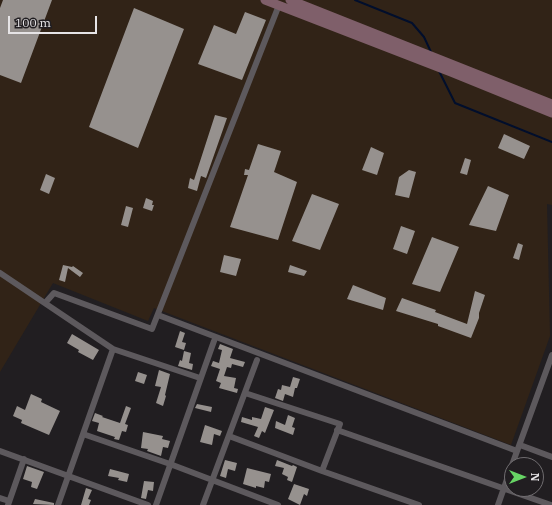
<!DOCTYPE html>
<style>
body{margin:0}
#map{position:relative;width:552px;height:505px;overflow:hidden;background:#211e21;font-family:"IBM Plex Serif",serif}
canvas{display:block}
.north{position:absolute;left:504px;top:457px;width:40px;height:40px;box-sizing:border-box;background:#211e21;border:1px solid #706d70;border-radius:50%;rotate:90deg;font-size:11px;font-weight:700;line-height:16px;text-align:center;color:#e6e4e6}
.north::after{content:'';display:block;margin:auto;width:14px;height:18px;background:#67d465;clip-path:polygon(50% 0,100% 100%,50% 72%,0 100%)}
.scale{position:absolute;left:8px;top:16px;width:89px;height:18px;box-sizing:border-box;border:2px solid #e6e4e6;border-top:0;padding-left:5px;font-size:12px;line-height:14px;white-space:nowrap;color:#e6e4e6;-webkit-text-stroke:3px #211e21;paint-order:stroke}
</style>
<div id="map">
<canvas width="552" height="505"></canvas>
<div class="north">N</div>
<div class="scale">100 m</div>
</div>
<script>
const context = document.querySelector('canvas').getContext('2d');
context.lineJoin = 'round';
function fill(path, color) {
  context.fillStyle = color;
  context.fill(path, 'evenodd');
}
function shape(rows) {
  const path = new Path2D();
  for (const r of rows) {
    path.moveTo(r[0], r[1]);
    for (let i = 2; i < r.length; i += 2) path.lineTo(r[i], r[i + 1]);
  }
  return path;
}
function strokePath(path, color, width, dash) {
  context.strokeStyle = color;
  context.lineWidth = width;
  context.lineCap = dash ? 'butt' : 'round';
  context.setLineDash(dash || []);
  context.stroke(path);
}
fill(shape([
 [0,0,552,0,552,205,547,204,550,336,511,445,154,308,148,321,53,283,0,372]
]), '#312317');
strokePath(shape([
 [355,0,412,23,424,37,431,52],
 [439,71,455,103,552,142]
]), '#010e2c', 2);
fill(shape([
 [3,0,52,0,21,83,0,75,0,8],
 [134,8,184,29,138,148,89,127],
 [245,12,266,20,242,80,198,64,214,25,236,34],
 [215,115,227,118,206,178,201,176,197,191,188,188,190,178,194,180],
 [504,134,530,146,524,159,498,148],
 [258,144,281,151,274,172,297,182,278,240,230,227,248,175,244,175,245,169,249,170],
 [371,147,384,153,377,175,362,170],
 [465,158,471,160,467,175,460,173],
 [409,170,416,172,409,198,395,195,399,177],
 [46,174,55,178,49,194,40,190],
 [488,186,509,195,496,231,469,225],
 [312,194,339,204,320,250,292,241],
 [146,198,153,201,152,205,154,205,152,211,143,208],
 [126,206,133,208,128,227,121,225],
 [401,226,415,231,407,254,393,249],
 [432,237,459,247,440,292,412,284],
 [518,243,523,245,519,260,513,258],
 [224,255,241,259,236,276,220,272],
 [63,265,72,267,73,266,83,273,80,277,68,268,65,282,59,280],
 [290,265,307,271,304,276,288,272],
 [353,285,386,298,383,310,347,299],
 [475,291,485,295,479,313,479,318,471,338,438,326,438,324,396,311,402,298,436,310,435,312,467,324],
 [180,331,185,333,182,342,186,343,184,350,175,347],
 [72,334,99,350,93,360,78,352,79,350,67,343],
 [220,344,233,349,230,358,245,362,243,367,232,364,231,368,227,367,224,376,236,378,234,388,238,389,237,393,219,388,221,383,216,381,220,369,211,366,213,361,219,363,222,350,218,349],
 [184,351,191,353,189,363,193,364,192,370,178,366,180,360,182,361],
 [159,370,170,374,165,395,166,396,163,406,156,403,161,387,155,386],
 [138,372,147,375,144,384,135,381],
 [293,377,300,379,297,388,295,388,293,397,285,394,283,401,275,398,278,389,281,390,282,385,290,387],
 [31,394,42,399,41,402,60,411,49,435,21,423,22,420,13,416,17,406,25,410],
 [197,404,212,407,211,412,195,408],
 [126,406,131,408,125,424,128,425,126,432,122,431,119,440,114,439,115,437,97,431,99,423,92,421,95,413,103,416,102,417,120,423],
 [265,407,274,410,265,433,262,431,259,438,254,436,258,427,241,422,242,417,252,420,252,417,261,419],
 [288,415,295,418,292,427,295,428,293,435,275,428,276,421,285,425],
 [205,425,222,431,220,436,214,434,212,445,200,442],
 [143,432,163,436,162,439,170,441,168,448,163,447,161,456,147,451,148,449,141,448],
 [225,460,237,463,235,471,228,469,226,478,220,476],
 [277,460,292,466,293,465,297,467,292,482,287,480,288,477,282,474,284,468,275,466],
 [27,466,44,472,37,489,31,487,32,482,23,479],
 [247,468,271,474,269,482,265,481,264,488,256,486,256,488,243,484],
 [110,469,129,474,127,482,118,480,119,478,108,476],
 [144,481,154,482,153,491,148,490,146,499,141,498],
 [294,484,309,489,307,496,304,494,300,505,288,499],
 [86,488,92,490,88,499,91,500,89,505,81,505],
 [35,499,54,503,54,505,33,504]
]), '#96918e');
strokePath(shape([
 [0,273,113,349,200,378],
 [45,303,54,293,152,329,279,5],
 [158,315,517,451],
 [245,393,340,424,322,471],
 [337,430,551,505],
 [83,434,170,464,278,505],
 [229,436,322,471,419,505],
 [520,445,552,457],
 [0,451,148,505],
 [512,465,552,355],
 [0,498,9,501],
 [8,505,24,459],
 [58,505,113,349],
 [156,505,214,341],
 [203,505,257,360],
 [498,505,512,465]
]), '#5d595d', 6);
strokePath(shape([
 [265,0,451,72,552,113],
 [290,0,552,104]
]), '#7f5f6a', 9);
</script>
